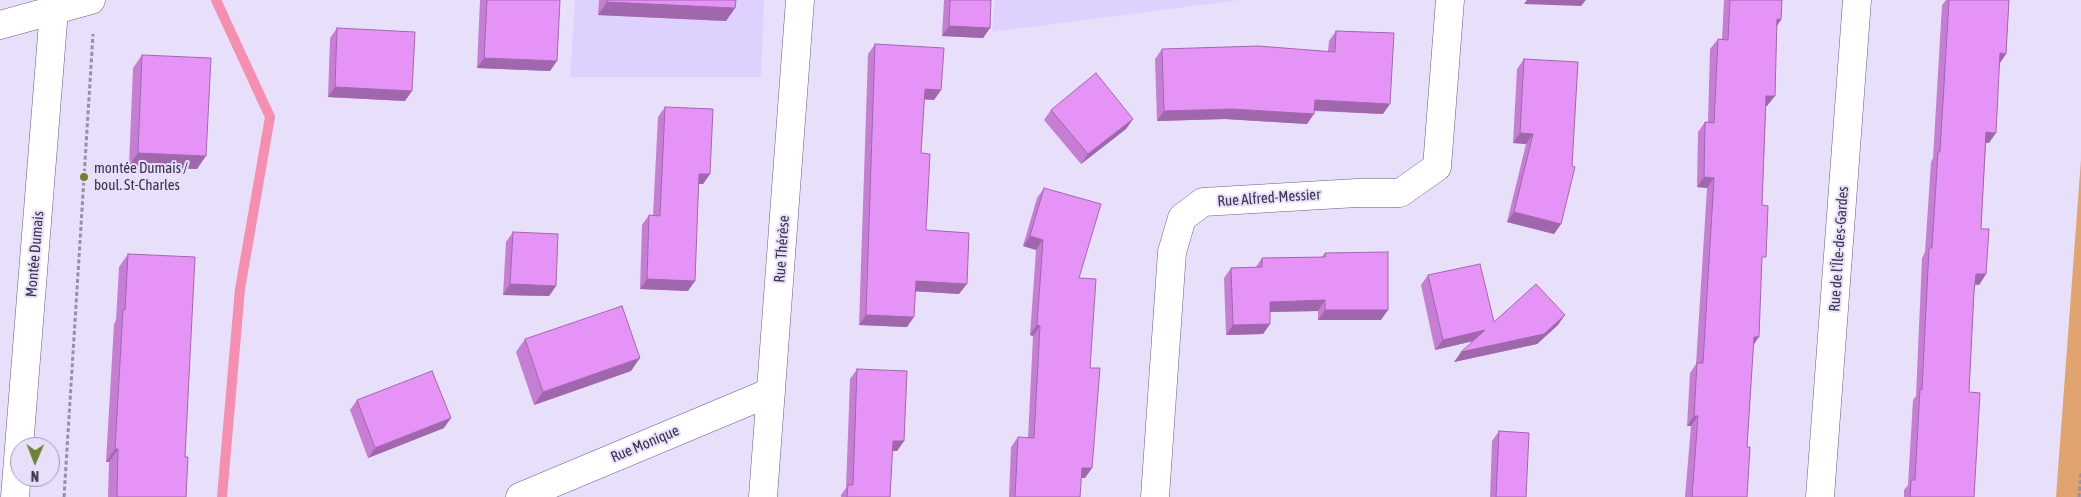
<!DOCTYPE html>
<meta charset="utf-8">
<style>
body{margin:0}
#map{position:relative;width:2081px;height:497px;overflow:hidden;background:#e8e0fa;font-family:"Asap Condensed",sans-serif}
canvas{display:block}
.north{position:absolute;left:10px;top:437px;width:50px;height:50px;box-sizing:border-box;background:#e8e0fa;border:1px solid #a39ab4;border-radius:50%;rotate:181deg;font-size:14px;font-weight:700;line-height:20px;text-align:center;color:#3b324c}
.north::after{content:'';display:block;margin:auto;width:18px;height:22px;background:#718333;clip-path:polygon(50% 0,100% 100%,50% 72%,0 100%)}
</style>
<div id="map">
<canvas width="2081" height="497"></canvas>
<div class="north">N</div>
</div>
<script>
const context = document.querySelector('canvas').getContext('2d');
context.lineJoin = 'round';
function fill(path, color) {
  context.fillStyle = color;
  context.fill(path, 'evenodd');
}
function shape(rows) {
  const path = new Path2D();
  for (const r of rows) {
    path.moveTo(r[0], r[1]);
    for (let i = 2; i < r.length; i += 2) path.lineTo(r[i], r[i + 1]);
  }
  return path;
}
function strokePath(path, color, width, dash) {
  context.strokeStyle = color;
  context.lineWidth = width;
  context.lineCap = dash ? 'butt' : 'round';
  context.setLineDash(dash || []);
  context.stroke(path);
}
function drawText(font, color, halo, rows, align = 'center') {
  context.font = font + ' "Asap Condensed",sans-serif';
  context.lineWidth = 4;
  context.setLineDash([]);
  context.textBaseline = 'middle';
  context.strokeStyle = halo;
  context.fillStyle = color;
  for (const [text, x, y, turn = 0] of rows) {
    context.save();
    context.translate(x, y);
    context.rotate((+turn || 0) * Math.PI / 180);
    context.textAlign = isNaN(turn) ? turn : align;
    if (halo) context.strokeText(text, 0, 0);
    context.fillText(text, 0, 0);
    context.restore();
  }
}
fill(shape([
 [575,0,764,0,761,77,570,77],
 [995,0,1240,0,992,32]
]), '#dfd1fd');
fill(shape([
 [2081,159,2081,497,2056,497]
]), '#e1a470');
strokePath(shape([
 [216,0,270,117,240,289,222,497]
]), '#f68faf', 10);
const street = shape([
 [520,497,771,392],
 [763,497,800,0],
 [1155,497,1172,252,1182,218,1203,202,1357,193,1400,193,1437,167,1450,0],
 [1820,497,1857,0]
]);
const secondary = shape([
 [0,25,91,0],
 [15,497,54,10]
]);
strokePath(street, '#6e5892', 29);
strokePath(secondary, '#6e5892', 29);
strokePath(shape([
 [64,497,93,34],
 [2079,497,2081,471]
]), '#988fa9', 3, [4, 2.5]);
strokePath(street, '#fff', 28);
strokePath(secondary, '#fff', 28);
fill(shape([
 [480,0,560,0,550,71,477,68],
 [599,0,736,0,735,8,726,21,598,15],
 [944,0,991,0,990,28,983,38,942,36],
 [1724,0,1782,0,1777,26,1767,106,1766,106,1762,205,1762,262,1753,345,1747,447,1747,497,1685,497,1691,426,1687,426,1690,373,1696,364,1707,188,1697,187,1698,132,1705,122,1708,122,1710,49,1718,39,1722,39],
 [1946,0,2009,0,2006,54,2000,63,1989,143,1986,143,1981,229,1986,274,1979,285,1975,284,1974,292,1969,392,1974,497,1904,497,1904,490,1908,485,1913,400,1916,396,1922,258,1925,252,1931,162,1933,158,1942,5],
 [337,28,405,101,328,97,330,38],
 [1336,31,1383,114,1314,111,1307,124,1225,119,1157,121,1155,59,1162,49,1328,51,1329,41],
 [875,44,941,90,934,100,924,99,921,153,926,230,959,294,915,291,907,327,859,325,868,54],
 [142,55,197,169,129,166,133,68],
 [1524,59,1561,224,1554,234,1507,222,1526,144,1513,143,1517,69],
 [665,107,710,174,703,184,698,184,688,291,640,289,642,225,649,215,653,215,658,117],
 [1051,110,1133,119,1126,129,1081,164,1044,120],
 [1044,188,1079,278,1090,368,1092,468,1085,478,1081,478,1080,497,1009,497,1011,447,1018,437,1028,438,1033,336,1030,335,1036,250,1023,246,1037,198],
 [513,232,556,286,549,296,503,295,506,242],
 [1325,253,1381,320,1318,320,1318,311,1270,312,1270,324,1263,334,1226,335,1224,278,1231,268,1256,267,1262,258,1322,257],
 [128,254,185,457,186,497,108,497,109,462,106,462,114,324,116,320,119,267],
 [1428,275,1494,322,1558,325,1537,344,1454,362,1473,341,1435,350,1421,285],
 [525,339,631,371,534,405,516,352],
 [857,369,904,441,897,451,892,451,890,497,841,497,841,495,846,488,850,379],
 [357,400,444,428,368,458,350,410],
 [1499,431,1526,497,1490,497,1492,441]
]), '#c67ed4');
fill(shape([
 [1527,0,1586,0,1581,6,1524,4],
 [607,2,735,8,726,21,598,15],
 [1777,19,1781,20,1774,30],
 [949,26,990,28,983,38,942,36],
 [2000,53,2006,54,1999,64],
 [484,58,557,61,550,71,477,68],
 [335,87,412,91,405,101,328,97],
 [925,89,941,90,934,100,918,99],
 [1766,96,1775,96,1767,106,1759,106],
 [1315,100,1390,104,1383,114,1307,110],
 [1232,109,1314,114,1307,124,1225,119,1157,121,1164,111],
 [1133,119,1126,129,1081,164,1088,154],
 [1986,132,1996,133,1989,143,1979,142],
 [1520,133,1533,134,1526,144,1513,143],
 [138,153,206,156,197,169,129,166],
 [699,174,710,174,703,184,692,184],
 [1704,177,1714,178,1707,188,1697,187],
 [1514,212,1561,224,1554,234,1507,222],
 [1030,236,1043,240,1036,250,1023,246],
 [1976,274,1986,274,1979,285,1969,284],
 [647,279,695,281,688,291,640,289],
 [916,281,967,284,959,294,909,291],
 [510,284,556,286,549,296,503,295],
 [1325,300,1318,311,1263,312,1270,302],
 [1325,310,1388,310,1381,320,1318,320],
 [866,315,914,317,907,327,859,325],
 [1565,315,1558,325,1537,344,1454,362,1461,352],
 [1270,324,1263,334,1226,335,1233,325],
 [1037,325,1040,326,1033,336,1030,335],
 [1485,330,1478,340,1435,350,1443,340],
 [1754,337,1759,337,1752,347],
 [640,358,631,371,534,405,543,392],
 [1694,416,1698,416,1691,426,1687,426],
 [451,418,444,428,368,458,375,448],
 [893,441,904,441,897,451,886,451],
 [115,449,118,449,109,462,106,462],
 [1082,468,1092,468,1085,478,1075,478]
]), '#a167ad');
const building = shape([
 [487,0,560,0,557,61,484,58,487,0],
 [607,0,736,0,735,8,607,2,607,0],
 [950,0,991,0,990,28,949,26,950,0],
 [1730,0,1782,0,1781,20,1777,19,1775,96,1766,96,1762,205,1768,206,1766,257,1762,257,1759,337,1754,337,1747,447,1750,447,1747,497,1692,497,1698,416,1694,416,1697,363,1703,363,1714,178,1704,177,1705,122,1714,123,1718,39,1728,40,1730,0],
 [1949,0,2009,0,2006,54,2000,53,1996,133,1986,132,1981,229,1989,229,1986,274,1976,274,1974,292,1969,392,1980,393,1974,497,1910,497,1911,480,1915,480,1920,389,1922,390,1929,248,1932,248,1938,152,1940,152,1949,0],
 [337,28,415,32,412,91,335,87,337,28],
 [1336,31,1394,33,1390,104,1315,100,1314,114,1232,109,1164,111,1162,49,1258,46,1335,52,1336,31],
 [875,44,944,48,941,90,925,89,921,153,930,154,926,230,969,233,967,284,916,281,914,317,866,315,875,44],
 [142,55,211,58,206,156,138,153,142,55],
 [1524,59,1578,62,1572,166,1575,167,1561,224,1514,212,1533,134,1520,133,1524,59],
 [1096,73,1133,119,1088,154,1051,110,1096,73],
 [665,107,713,109,710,174,699,174,695,281,647,279,649,215,660,216,665,107],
 [1044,188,1101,204,1079,278,1096,279,1090,368,1100,368,1092,468,1082,468,1080,497,1015,497,1018,437,1034,438,1040,326,1037,325,1043,240,1030,236,1044,188],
 [513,232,558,234,556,286,510,284,513,232],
 [1388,252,1388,310,1325,310,1325,300,1270,302,1270,324,1233,325,1231,268,1262,267,1262,258,1325,257,1325,253,1388,252],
 [128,254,195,257,185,457,188,457,186,497,117,497,118,449,115,449,123,310,125,310,128,254],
 [1480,264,1494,322,1536,284,1565,315,1544,334,1461,352,1485,330,1443,340,1428,275,1480,264],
 [622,306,640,358,543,392,525,339,622,306],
 [857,369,907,371,904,441,893,441,890,497,847,497,848,485,853,485,857,369],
 [432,371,451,418,375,448,357,400,432,371],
 [1499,431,1529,433,1526,497,1496,497,1499,431]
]);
fill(building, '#e693f7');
strokePath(building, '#a167ad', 1);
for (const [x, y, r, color] of [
 [84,177,5,"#718333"]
]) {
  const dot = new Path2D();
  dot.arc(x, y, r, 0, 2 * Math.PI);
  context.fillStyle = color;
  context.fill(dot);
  strokePath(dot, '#e8e0fa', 2);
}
drawText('15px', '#3b324c', '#e8e0fa', [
 ["montée Dumais /",94,168],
 ["boul. St-Charles",94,185]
], 'left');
drawText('15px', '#3b324c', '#e8e0fa', [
 ["Rue Alfred-Messier",1269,198,-4],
 ["Rue Thérèse",782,249,-86],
 ["Rue de l'Île-des-Gardes",1839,249,-86],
 ["Montée Dumais",35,254,-85],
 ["Rue Monique",645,444,-23]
]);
</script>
